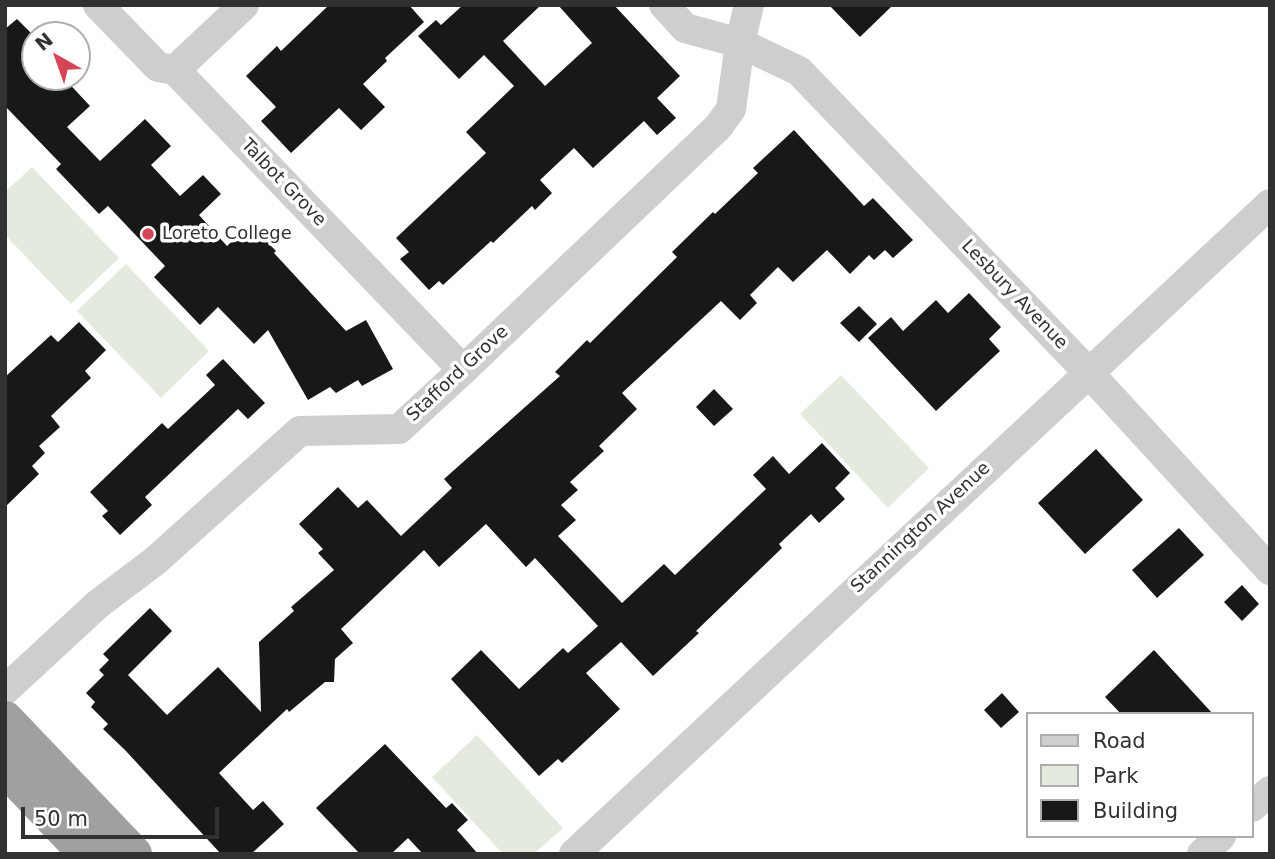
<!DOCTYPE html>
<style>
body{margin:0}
#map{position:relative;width:1275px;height:859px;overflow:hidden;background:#fff;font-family:"DejaVu Sans",sans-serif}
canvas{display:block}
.frame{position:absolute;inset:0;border:7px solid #313131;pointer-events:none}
.legend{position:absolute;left:1026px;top:712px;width:228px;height:126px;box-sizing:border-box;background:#fff;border:2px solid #adadad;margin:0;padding:9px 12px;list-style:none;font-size:21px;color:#313131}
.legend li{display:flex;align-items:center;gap:14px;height:35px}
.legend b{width:35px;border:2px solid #adadad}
.north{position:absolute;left:21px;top:21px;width:70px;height:70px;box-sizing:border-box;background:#fff;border:2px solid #adadad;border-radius:50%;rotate:320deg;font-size:19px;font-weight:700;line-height:28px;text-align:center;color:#313131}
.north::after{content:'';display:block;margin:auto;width:24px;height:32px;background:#d64556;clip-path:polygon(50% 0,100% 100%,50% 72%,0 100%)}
.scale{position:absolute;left:21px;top:807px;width:198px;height:32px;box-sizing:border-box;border:4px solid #313131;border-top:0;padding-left:9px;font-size:21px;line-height:24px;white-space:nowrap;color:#313131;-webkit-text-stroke:5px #fff;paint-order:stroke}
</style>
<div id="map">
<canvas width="1275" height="859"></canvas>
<div class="frame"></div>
<ul class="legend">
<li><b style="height:9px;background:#cecece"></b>Road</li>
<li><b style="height:19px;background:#e5eade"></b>Park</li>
<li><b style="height:19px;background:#181818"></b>Building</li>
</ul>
<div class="north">N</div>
<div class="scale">50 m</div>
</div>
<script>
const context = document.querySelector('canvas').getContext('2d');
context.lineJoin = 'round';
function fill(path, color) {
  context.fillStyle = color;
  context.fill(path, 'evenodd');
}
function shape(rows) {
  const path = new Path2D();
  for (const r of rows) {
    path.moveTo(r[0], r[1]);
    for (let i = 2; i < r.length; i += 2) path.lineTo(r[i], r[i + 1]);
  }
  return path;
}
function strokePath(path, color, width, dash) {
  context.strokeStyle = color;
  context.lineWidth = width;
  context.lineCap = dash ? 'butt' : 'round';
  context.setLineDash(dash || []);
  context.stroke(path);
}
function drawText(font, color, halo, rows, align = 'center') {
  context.font = font + ' "DejaVu Sans",sans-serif';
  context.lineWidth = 7;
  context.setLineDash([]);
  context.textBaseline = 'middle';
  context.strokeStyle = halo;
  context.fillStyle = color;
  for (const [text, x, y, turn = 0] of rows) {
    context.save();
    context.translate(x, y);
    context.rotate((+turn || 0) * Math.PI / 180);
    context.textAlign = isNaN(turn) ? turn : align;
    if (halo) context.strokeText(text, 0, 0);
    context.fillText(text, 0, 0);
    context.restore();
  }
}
fill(shape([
 [32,167,119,258,71,304,5,235,5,192],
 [126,264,209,351,161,398,77,311],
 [841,375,929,468,888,508,800,414],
 [477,735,563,828,534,854,503,854,432,777]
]), '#e5eade');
fill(shape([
 [329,5,409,5,424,22,385,58,387,61,363,84,385,107,361,130,339,108,291,153,261,121,276,107,246,76,277,46,281,51],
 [463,5,541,5,503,41,545,86,592,43,558,5,614,5,680,76,657,98,676,118,657,135,644,121,593,168,574,148,540,180,552,193,535,210,532,206,493,243,491,241,443,285,439,281,429,290,400,259,409,252,396,238,486,153,466,132,514,86,484,55,459,79,418,36,436,20,441,25],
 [829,5,893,5,860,37],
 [17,19,35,37,35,77,63,77,90,106,67,127,100,161,145,119,171,146,151,165,180,196,203,175,221,194,199,215,227,246,250,224,276,251,274,253,346,331,366,320,393,369,362,386,358,380,336,393,330,387,308,400,268,330,254,344,218,307,200,325,154,277,165,266,108,206,99,214,56,169,61,164,5,106,5,29],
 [794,130,864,206,873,198,913,240,893,258,885,250,874,260,869,255,850,274,827,250,793,282,778,267,750,295,757,303,740,320,721,301,622,393,637,409,599,446,604,451,570,482,578,490,561,505,576,520,558,536,622,603,664,564,675,575,766,489,753,475,773,456,789,474,822,443,850,473,835,488,845,499,819,523,811,514,779,544,782,548,696,631,699,633,653,676,621,642,586,673,620,709,562,763,558,759,539,776,451,679,481,650,519,689,563,648,568,653,598,626,535,558,526,567,486,524,439,567,424,550,341,629,353,643,335,659,334,682,325,682,289,712,287,709,219,773,253,810,263,801,284,824,251,854,221,854,125,750,103,729,108,724,91,707,95,702,86,693,104,675,99,670,109,660,103,654,150,608,172,631,128,675,167,715,218,667,261,712,259,642,294,611,291,607,334,570,318,553,323,549,299,524,338,487,358,508,367,500,401,536,452,488,444,479,560,376,555,372,587,340,590,343,677,257,672,252,713,212,715,214,758,173,753,168],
 [969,293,1001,327,989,339,1000,351,936,411,868,338,891,317,903,331,936,300,948,313],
 [859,306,877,324,859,342,840,323],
 [79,322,106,350,85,371,91,378,51,416,60,427,39,446,45,453,32,466,39,474,5,507,5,377,51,335,58,342],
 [223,359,265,403,248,419,238,409,145,497,152,505,120,535,102,516,108,511,90,492,162,423,168,429,215,385,206,375],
 [714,389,733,409,714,426,696,407],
 [1096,449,1143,500,1085,554,1038,503],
 [1179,528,1204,555,1157,598,1132,570],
 [1242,585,1259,604,1242,621,1224,602],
 [1154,650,1213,714,1121,714,1105,697],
 [1002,693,1019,712,1001,728,984,710],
 [385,744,446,808,452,803,468,820,457,830,478,854,423,854,408,838,391,854,360,854,316,808]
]), '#181818');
strokePath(shape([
 [98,5,158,67,175,70,463,370],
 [664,5,685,28,740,43,799,71,1088,372,1270,570],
 [175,70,244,5],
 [5,690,98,604,155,561,300,431,399,429,463,370,718,127,731,109,740,43,749,5],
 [1252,807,1270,791],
 [574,854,1270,204],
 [1202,854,1221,836]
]), '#cecece', 30);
strokePath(shape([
 [5,720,133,854],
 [5,767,88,854]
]), '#a0a0a0', 38);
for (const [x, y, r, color] of [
 [148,234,7,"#d64556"]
]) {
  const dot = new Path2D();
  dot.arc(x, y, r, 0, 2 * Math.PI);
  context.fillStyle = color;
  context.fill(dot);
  strokePath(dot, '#fff', 2.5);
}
drawText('18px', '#313131', '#fff', [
 ["Talbot Grove",283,183,46],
 ["Lesbury Avenue",1014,295,46],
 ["Stafford Grove",458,374,-43],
 ["Stannington Avenue",921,528,-43]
]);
drawText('18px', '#313131', '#fff', [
 ["Loreto College",162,234]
], 'left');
</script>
